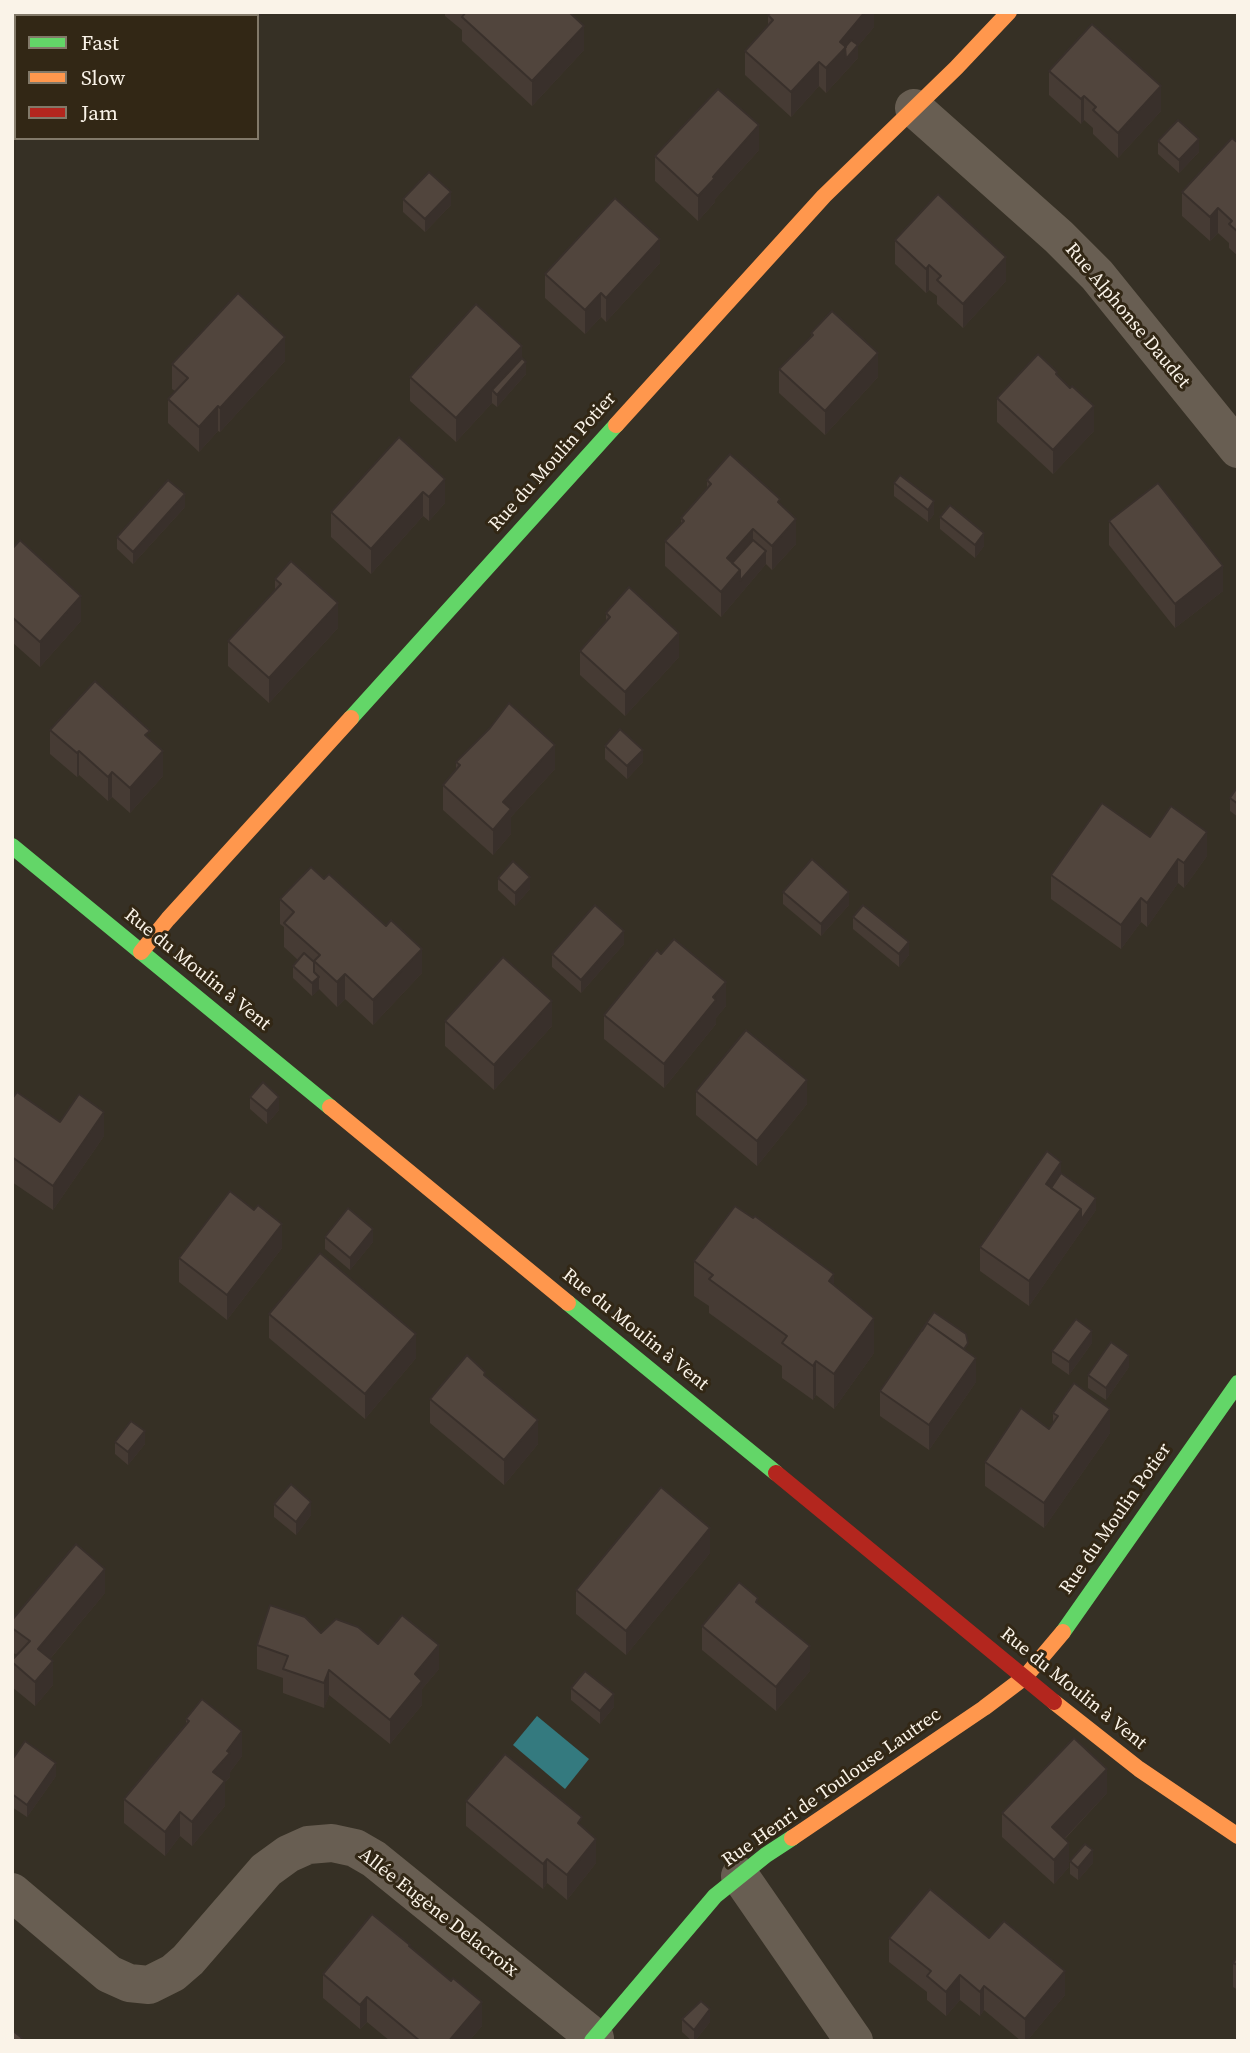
<!DOCTYPE html>
<meta charset="utf-8">
<style>
body{margin:0}
#map{position:relative;width:1250px;height:2053px;overflow:hidden;background:#363025;font-family:"Source Serif 4",serif}
canvas{display:block}
.frame{position:absolute;inset:0;border:14px solid #faf3e8;pointer-events:none}
.legend{position:absolute;left:14px;top:14px;width:245px;height:126px;box-sizing:border-box;background:#322715;border:2px solid #827969;margin:0;padding:9px 12px;list-style:none;font-size:21px;color:#faf3e8}
.legend li{display:flex;align-items:center;gap:14px;height:35px}
.legend b{width:35px;border:2px solid #827969}
</style>
<div id="map">
<canvas width="1250" height="2053"></canvas>
<div class="frame"></div>
<ul class="legend">
<li><b style="height:9px;background:#63d668"></b>Fast</li>
<li><b style="height:9px;background:#ff974d"></b>Slow</li>
<li><b style="height:9px;background:#b3261e"></b>Jam</li>
</ul>
</div>
<script>
const context = document.querySelector('canvas').getContext('2d');
context.lineJoin = 'round';
function fill(path, color) {
  context.fillStyle = color;
  context.fill(path, 'evenodd');
}
function shape(rows) {
  const path = new Path2D();
  for (const r of rows) {
    path.moveTo(r[0], r[1]);
    for (let i = 2; i < r.length; i += 2) path.lineTo(r[i], r[i + 1]);
  }
  return path;
}
function strokePath(path, color, width, dash) {
  context.strokeStyle = color;
  context.lineWidth = width;
  context.lineCap = dash ? 'butt' : 'round';
  context.setLineDash(dash || []);
  context.stroke(path);
}
function drawText(font, color, halo, rows, align = 'center') {
  context.font = font + ' "Source Serif 4",serif';
  context.lineWidth = 6;
  context.setLineDash([]);
  context.textBaseline = 'middle';
  context.strokeStyle = halo;
  context.fillStyle = color;
  for (const [text, x, y, turn = 0] of rows) {
    context.save();
    context.translate(x, y);
    context.rotate((+turn || 0) * Math.PI / 180);
    context.textAlign = isNaN(turn) ? turn : align;
    if (halo) context.strokeText(text, 0, 0);
    context.fillText(text, 0, 0);
    context.restore();
  }
}
fill(shape([
 [537,1716,589,1759,565,1789,513,1745]
]), '#347a7f');
strokePath(shape([
 [68,16,71,12],
 [12,76,16,72]
]), '#686157', 4.5, [2, 5]);
strokePath(shape([
 [914,108,1059,237,1097,275,1238,449],
 [740,1876,854,2041],
 [12,1892,109,1974,129,1983,149,1985,173,1973,188,1960,266,1870,288,1854,308,1845,332,1843,355,1848,374,1859,595,2038]
]), '#685e52', 38);
strokePath(shape([
 [351,718,616,425],
 [12,846,330,1107],
 [568,1303,776,1473],
 [1063,1632,1238,1383],
 [592,2041,715,1896,766,1855,792,1838]
]), '#63d668', 16);
strokePath(shape([
 [616,425,824,196,956,68,1009,12],
 [141,952,168,919,351,718],
 [330,1107,568,1303],
 [1054,1702,1139,1769,1238,1836],
 [792,1838,984,1708,1025,1677,1063,1632]
]), '#ff974d', 16);
strokePath(shape([
 [776,1473,1054,1702]
]), '#b3261e', 16);
fill(shape([
 [163,12,264,12,257,16,167,16],
 [445,12,569,12,584,50,532,106,462,41,462,30,445,16],
 [874,12,874,27,858,46,858,58,826,93,819,86,791,117,745,75,745,51,768,26,768,15],
 [1049,71,1161,111,1118,158,1093,134,1093,128,1084,120,1081,124,1049,95],
 [1158,141,1199,152,1179,173,1158,154],
 [1238,143,1238,256,1229,248,1229,243,1218,233,1210,241,1182,216,1182,192],
 [759,150,715,199,715,202,698,221,655,181,655,156],
 [403,199,451,205,425,232,403,212],
 [895,240,1006,281,963,328,937,304,937,296,929,290,926,293,895,264],
 [660,263,606,322,601,317,585,334,545,298,545,274],
 [811,333,878,377,825,435,779,393,779,369,811,337],
 [522,358,526,374,497,407,492,403,456,442,410,401,410,377],
 [285,361,220,432,218,431,199,452,168,423,168,399,175,391,172,389,172,364],
 [1057,375,1094,431,1053,474,997,422,997,398],
 [399,437,445,503,429,521,423,516,371,574,331,537,331,512],
 [707,480,780,504,796,544,772,570,766,564,721,617,665,566,665,541,681,524,681,518,707,489],
 [894,483,934,514,928,522,894,496],
 [185,507,133,564,117,549,117,537],
 [940,517,984,546,975,558,940,529],
 [1109,521,1223,591,1175,628,1109,545],
 [12,549,81,621,40,667,12,642],
 [275,579,338,628,269,703,228,666,228,641,275,590],
 [606,613,679,657,625,716,580,675,580,651,606,622],
 [50,730,150,739,163,776,130,813,112,797,108,801,79,775,77,777,50,754],
 [605,746,643,762,627,779,605,759],
 [456,762,555,769,511,817,511,834,493,855,443,810,443,785,456,771],
 [1238,786,1238,817,1230,811,1230,798],
 [1150,837,1207,856,1184,888,1178,883,1147,927,1141,922,1121,949,1051,899,1051,875],
 [498,878,530,889,515,906,498,890],
 [783,892,849,905,821,936,783,904],
 [280,899,422,973,373,1025,345,999,337,1007,319,989,312,996,293,978,293,966,298,960,284,947,284,927,280,924],
 [853,917,909,955,899,967,853,929],
 [624,944,581,993,552,967,552,954],
 [661,954,726,1006,716,1018,716,1024,664,1088,604,1039,604,1015],
 [445,1021,552,1026,494,1090,445,1046],
 [696,1091,807,1104,757,1166,696,1115],
 [250,1097,279,1110,267,1124,250,1109],
 [12,1099,60,1122,104,1136,53,1210,12,1182],
 [1061,1173,1096,1210,1029,1306,980,1271,980,1247],
 [254,1210,282,1248,227,1320,179,1282,179,1258],
 [325,1237,373,1242,350,1270,325,1249],
 [694,1261,834,1286,874,1353,834,1409,816,1395,813,1400,782,1378,782,1366,709,1313,709,1306,694,1296],
 [269,1314,416,1358,365,1419,269,1338],
 [921,1331,968,1352,976,1382,929,1450,880,1416,880,1391,921,1332],
 [1092,1343,1069,1375,1052,1363,1052,1351],
 [1129,1367,1106,1400,1088,1388,1088,1375],
 [485,1376,538,1444,504,1485,430,1423,430,1399],
 [1053,1413,1110,1433,1044,1528,985,1486,985,1462,1049,1429,1053,1423],
 [115,1442,145,1444,128,1465,115,1454],
 [274,1504,311,1515,296,1535,274,1517],
 [710,1553,626,1655,576,1614,576,1590],
 [105,1593,50,1659,53,1685,35,1706,12,1687,12,1660,17,1655,12,1652,12,1620],
 [758,1604,810,1671,776,1711,702,1650,702,1626],
 [321,1633,378,1644,439,1669,422,1689,422,1705,390,1744,329,1695,324,1708,283,1693,283,1678,257,1669,257,1645],
 [571,1688,614,1707,600,1724,571,1700],
 [186,1719,242,1756,230,1772,230,1777,225,1782,225,1806,192,1846,180,1836,165,1856,124,1823,124,1799,186,1724],
 [12,1760,56,1776,27,1817,12,1807],
 [1107,1793,1065,1839,1069,1867,1054,1884,1002,1837,1002,1813],
 [466,1801,582,1826,596,1863,567,1900,547,1883,543,1889,466,1826],
 [1070,1861,1093,1863,1078,1880,1070,1874],
 [889,1938,989,1938,1065,1995,1027,2041,1021,2041,984,2010,980,2016,960,2000,946,2016,927,2000,927,1992,889,1962],
 [410,1948,451,1981,482,2026,469,2041,390,2041,367,2022,360,2029,323,1998,323,1974],
 [1238,1955,1238,1990,1233,1987,1233,1963],
 [682,2019,710,2022,695,2041,692,2041,682,2032]
]), '#463b34');
fill(shape([
 [242,12,264,12,257,19,257,16,238,16],
 [865,12,874,12,874,27,858,46,858,58,826,93,826,68,840,42],
 [584,26,584,50,532,106,532,81],
 [819,62,819,86,791,117,791,92],
 [1161,86,1161,111,1118,158,1118,133],
 [1084,96,1084,120,1081,124,1081,99],
 [759,125,759,150,715,199,715,202,698,221,698,196,713,177],
 [1199,139,1199,152,1179,173,1179,160],
 [451,192,451,205,425,232,425,219],
 [1218,208,1218,233,1210,241,1210,217],
 [660,239,660,263,606,322,606,298],
 [1006,257,1006,281,963,328,963,304],
 [929,265,929,290,926,293,926,269],
 [601,293,601,317,585,334,585,310],
 [285,337,285,361,220,432,220,408],
 [522,346,522,367,526,362,526,374,497,407,497,395,492,390,492,403,456,442,456,418],
 [878,353,878,377,825,435,825,411],
 [218,406,218,431,199,452,199,427],
 [1094,406,1094,431,1053,474,1053,450],
 [445,479,445,503,429,521,429,497],
 [423,492,423,516,371,574,371,549],
 [185,494,185,507,133,564,133,552],
 [934,501,934,514,928,522,928,510],
 [796,519,796,544,772,570,772,546],
 [753,529,753,553,733,575,727,558],
 [984,533,984,546,975,558,975,545],
 [766,551,766,564,721,617,721,592,740,570],
 [1223,566,1223,591,1175,628,1175,604],
 [81,596,81,621,40,667,40,642],
 [338,603,338,628,269,703,269,678],
 [679,633,679,657,625,716,625,692],
 [555,745,555,769,511,817,511,834,493,855,493,830,503,802],
 [643,750,643,762,627,779,627,766],
 [79,751,79,775,77,777,77,753],
 [163,751,163,776,130,813,130,788],
 [112,772,112,797,108,801,108,777],
 [1207,832,1207,856,1184,888,1184,863],
 [1178,859,1178,883,1147,927,1147,903],
 [530,877,530,889,515,906,515,893],
 [849,892,849,905,821,936,821,924],
 [1141,898,1141,922,1121,949,1121,925],
 [624,931,624,944,581,993,581,980],
 [909,942,909,955,899,967,899,954],
 [422,949,422,973,373,1025,373,1000],
 [345,974,345,999,337,1007,337,982],
 [319,977,319,990,312,996,312,983],
 [726,982,726,1006,716,1018,716,1024,664,1088,664,1064],
 [552,1001,552,1026,494,1090,494,1065],
 [807,1080,807,1104,757,1166,757,1141],
 [279,1097,279,1110,267,1124,267,1111],
 [104,1112,104,1136,53,1210,53,1186],
 [1061,1162,1061,1186,1052,1200,1046,1184],
 [1096,1198,1096,1210,1029,1306,1029,1281,1081,1209],
 [282,1224,282,1248,227,1320,227,1295],
 [373,1229,373,1242,350,1270,350,1258],
 [834,1274,834,1309,829,1281],
 [874,1318,874,1353,834,1409,834,1374],
 [1092,1331,1092,1343,1069,1375,1069,1362],
 [416,1334,416,1358,365,1419,365,1394],
 [1129,1355,1129,1367,1106,1400,1106,1388],
 [976,1358,976,1382,929,1450,929,1425],
 [816,1361,816,1395,813,1400,813,1366],
 [1110,1409,1110,1433,1044,1528,1044,1503],
 [538,1420,538,1444,504,1485,504,1460],
 [145,1431,145,1444,128,1465,128,1452],
 [311,1502,311,1515,296,1535,296,1522],
 [710,1528,710,1553,626,1655,626,1631],
 [105,1569,105,1593,38,1673,38,1649],
 [439,1645,439,1669,422,1689,422,1705,390,1744,390,1720,415,1674],
 [810,1646,810,1671,776,1711,776,1687],
 [53,1661,53,1685,35,1706,35,1682],
 [329,1670,329,1695,324,1708,324,1683],
 [614,1694,614,1707,600,1724,600,1711],
 [242,1731,242,1756,230,1772,230,1777,225,1782,225,1806,192,1846,192,1822,213,1772,227,1751],
 [56,1763,56,1776,27,1817,27,1805],
 [1107,1769,1107,1793,1052,1852,1052,1827],
 [180,1812,180,1836,165,1856,165,1832],
 [596,1839,596,1863,567,1900,567,1875],
 [1069,1843,1069,1867,1054,1884,1054,1860],
 [1093,1850,1093,1863,1078,1880,1078,1868],
 [547,1859,547,1883,543,1889,543,1864],
 [1065,1971,1065,1995,1027,2041,1025,2041,1025,2019],
 [960,1975,960,2000,946,2016,946,1992],
 [984,1986,984,2010,980,2016,980,1992],
 [367,1997,367,2022,360,2029,360,2005],
 [482,2002,482,2026,469,2041,449,2041],
 [710,2009,710,2022,695,2041,694,2041,694,2030]
]), '#39302b');
const building = shape([
 [190,12,242,12,238,16,188,16,191,13,190,12],
 [466,12,569,12,584,26,532,81,462,17,466,12],
 [771,12,865,12,840,42,846,47,826,68,819,62,791,92,745,51,773,20,768,15,771,12],
 [1092,24,1161,86,1118,133,1093,110,1096,107,1084,96,1081,99,1049,71,1092,24],
 [851,40,858,45,846,59,845,47,851,40],
 [718,89,759,125,713,177,715,178,698,196,655,156,718,89],
 [1178,120,1199,139,1179,160,1158,141,1178,120],
 [1232,138,1238,143,1238,232,1229,224,1232,221,1218,208,1210,217,1182,192,1232,138],
 [429,172,451,192,425,219,403,199,429,172],
 [938,194,1006,257,963,304,937,280,941,276,929,265,926,269,895,240,938,194],
 [615,198,660,239,606,298,601,293,585,310,545,274,615,198],
 [238,293,285,337,220,408,218,406,199,427,168,399,188,378,172,364,238,293],
 [476,304,522,346,456,418,410,377,476,304],
 [832,311,878,353,825,411,779,369,813,335,811,333,832,311],
 [1038,354,1057,372,1056,374,1070,388,1072,386,1094,406,1053,450,997,398,1038,354],
 [522,358,526,362,497,395,492,390,522,358],
 [399,437,445,479,429,497,423,492,371,549,331,512,399,437],
 [730,454,780,499,778,502,796,519,772,546,753,529,727,558,740,570,721,592,665,541,684,521,681,518,711,484,707,480,730,454],
 [900,475,934,501,928,510,894,483,900,475],
 [168,480,185,494,133,552,117,537,168,480],
 [1158,483,1223,566,1175,604,1109,521,1158,483],
 [950,505,984,533,975,545,940,517,950,505],
 [20,540,81,596,40,642,12,617,12,549,20,540],
 [753,540,766,551,740,581,740,570,732,563,753,540],
 [291,561,338,603,269,678,228,641,281,584,275,579,291,561],
 [629,587,679,633,625,692,580,651,610,617,606,613,629,587],
 [95,681,150,731,145,735,163,751,130,788,112,772,108,777,79,751,77,753,50,730,95,681],
 [509,703,555,745,503,802,511,809,493,830,443,785,460,765,456,762,490,728,509,703],
 [620,729,643,750,627,766,605,746,620,729],
 [1238,786,1238,804,1230,798,1238,786],
 [1102,803,1150,837,1171,806,1207,832,1184,863,1178,859,1147,903,1141,898,1121,925,1051,875,1102,803],
 [812,859,849,892,821,924,783,892,812,859],
 [513,861,530,877,515,893,498,878,513,861],
 [311,867,324,879,329,874,386,926,391,920,422,949,373,1000,345,974,337,982,314,961,320,955,284,923,294,912,280,899,311,867],
 [595,905,624,931,581,980,552,954,595,905],
 [863,905,909,942,899,954,853,917,863,905],
 [674,939,726,982,713,997,716,1000,664,1064,604,1015,657,950,661,954,674,939],
 [304,953,314,962,314,972,319,977,312,983,293,966,304,953],
 [503,957,552,1001,494,1065,445,1021,503,957],
 [746,1030,807,1080,757,1141,696,1091,746,1030],
 [263,1082,279,1097,267,1111,250,1097,263,1082],
 [17,1092,60,1122,79,1094,104,1112,53,1186,12,1157,12,1099,17,1092],
 [1047,1151,1061,1162,1046,1184,1081,1209,1029,1281,980,1247,1047,1151],
 [1061,1173,1096,1198,1081,1220,1081,1209,1051,1188,1061,1173],
 [230,1191,254,1210,258,1205,282,1224,227,1295,179,1258,230,1191],
 [735,1206,753,1218,755,1216,834,1274,829,1281,874,1318,834,1374,816,1361,813,1366,782,1343,787,1336,709,1279,713,1275,694,1261,735,1206],
 [348,1208,373,1229,350,1258,325,1237,348,1208],
 [320,1253,416,1334,365,1394,269,1314,320,1253],
 [934,1312,966,1334,968,1343,964,1349,927,1323,922,1331,921,1331,934,1312],
 [1076,1319,1092,1331,1069,1362,1052,1351,1076,1319],
 [927,1323,976,1358,929,1425,880,1391,927,1323],
 [1111,1342,1129,1355,1106,1388,1088,1375,1111,1342],
 [467,1355,485,1372,484,1375,538,1420,504,1460,430,1399,467,1355],
 [1074,1383,1110,1409,1044,1503,985,1462,1021,1408,1049,1429,1058,1416,1053,1413,1074,1383],
 [131,1421,145,1431,128,1452,115,1442,131,1421],
 [291,1484,311,1502,296,1522,274,1504,291,1484],
 [661,1487,710,1528,626,1631,576,1590,661,1487],
 [76,1544,105,1569,38,1649,53,1661,35,1682,12,1662,12,1660,30,1641,12,1628,12,1620,76,1544],
 [739,1582,758,1598,756,1602,810,1646,776,1687,702,1626,739,1582],
 [270,1605,305,1617,321,1633,336,1619,358,1627,378,1644,402,1615,439,1645,415,1674,422,1681,390,1720,329,1670,324,1683,283,1669,288,1656,257,1645,270,1605],
 [585,1671,614,1694,600,1711,571,1688,585,1671],
 [202,1699,242,1731,227,1751,230,1753,213,1772,225,1781,192,1822,180,1812,165,1832,124,1799,189,1721,186,1719,202,1699],
 [1074,1738,1107,1769,1052,1827,1069,1843,1054,1860,1002,1813,1074,1738],
 [25,1741,56,1763,27,1805,12,1794,12,1760,25,1741],
 [505,1754,582,1817,578,1823,596,1839,567,1875,547,1859,543,1864,466,1801,505,1754],
 [1085,1844,1093,1850,1078,1868,1070,1861,1085,1844],
 [930,1889,989,1938,1004,1921,1065,1971,1025,2019,984,1986,980,1992,960,1975,946,1992,927,1976,931,1971,889,1938,930,1889],
 [372,1914,410,1945,409,1946,451,1981,453,1978,482,2002,449,2041,420,2041,367,1997,360,2005,323,1974,372,1914],
 [1238,1955,1238,1965,1233,1963,1238,1955],
 [701,2001,710,2009,694,2030,682,2019,701,2001],
 [12,2030,22,2038,20,2041,12,2041,12,2030]
]);
fill(building, '#51453d');
strokePath(building, '#39302b', 2);
drawText('19px', '#faf3e8', '#322715', [
 ["Rue Alphonse Daudet",1127,316,50],
 ["Rue du Moulin Potier",553,462,-48],
 ["Rue du Moulin à Vent",197,970,39],
 ["Rue du Moulin à Vent",635,1330,39],
 ["Rue du Moulin Potier",1116,1519,-55],
 ["Rue du Moulin à Vent",1073,1689,39],
 ["Rue Henri de Toulouse Lautrec",832,1788,-35],
 ["Allée Eugène Delacroix",438,1913,38]
]);
</script>
